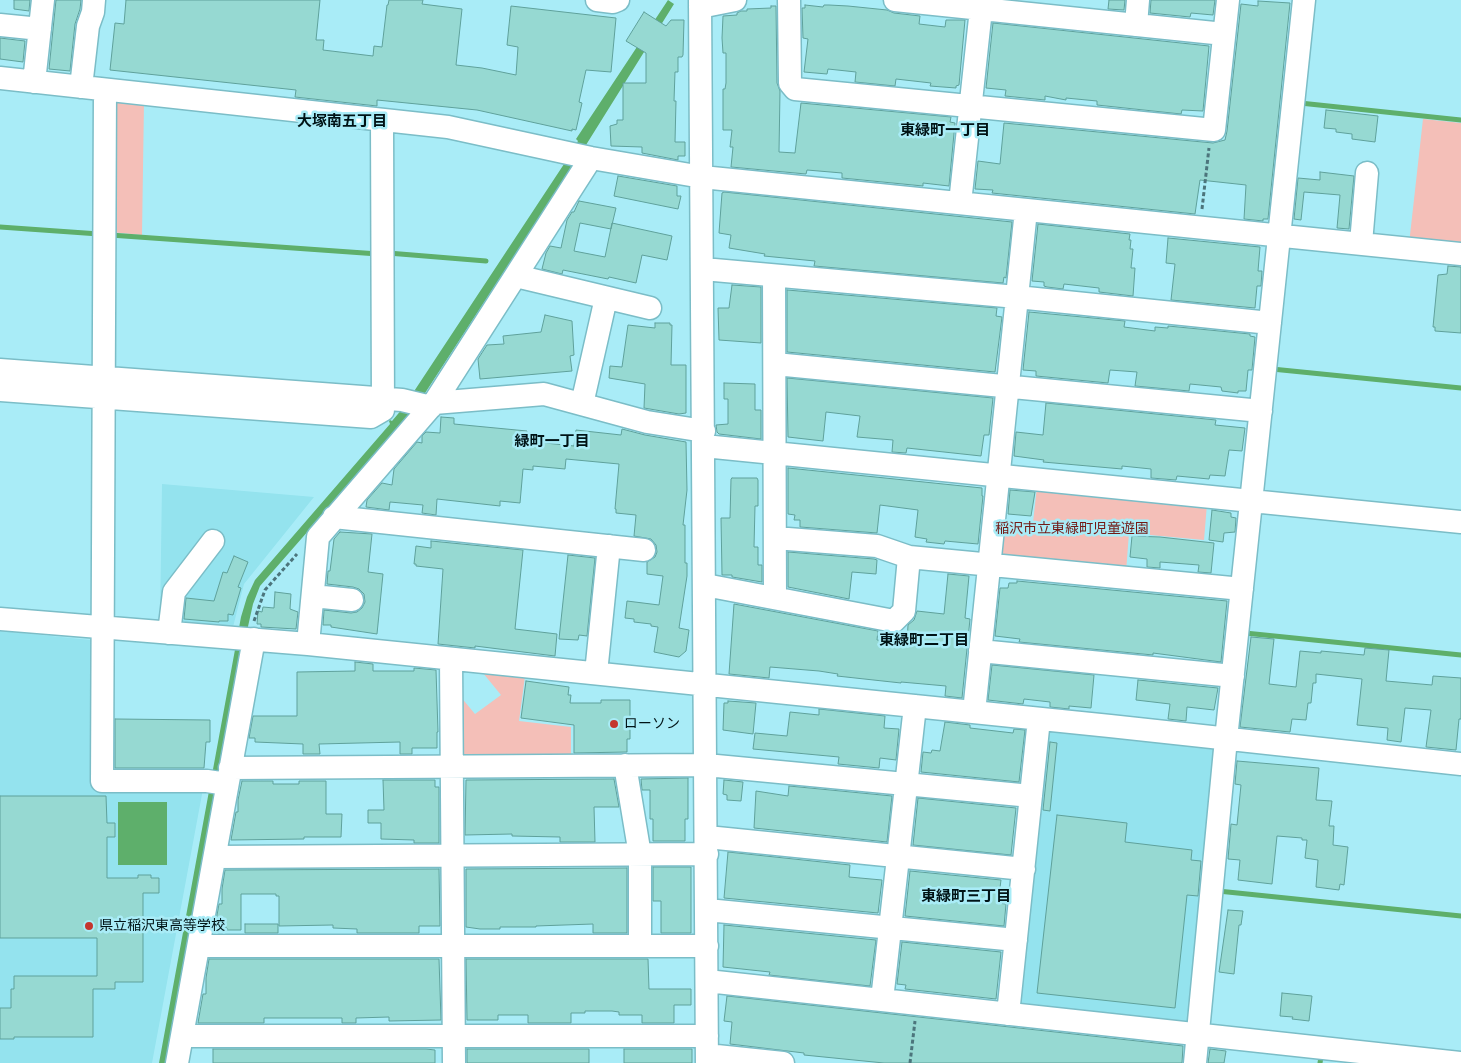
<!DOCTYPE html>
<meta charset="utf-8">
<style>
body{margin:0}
canvas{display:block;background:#a9ecf7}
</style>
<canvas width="1461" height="1063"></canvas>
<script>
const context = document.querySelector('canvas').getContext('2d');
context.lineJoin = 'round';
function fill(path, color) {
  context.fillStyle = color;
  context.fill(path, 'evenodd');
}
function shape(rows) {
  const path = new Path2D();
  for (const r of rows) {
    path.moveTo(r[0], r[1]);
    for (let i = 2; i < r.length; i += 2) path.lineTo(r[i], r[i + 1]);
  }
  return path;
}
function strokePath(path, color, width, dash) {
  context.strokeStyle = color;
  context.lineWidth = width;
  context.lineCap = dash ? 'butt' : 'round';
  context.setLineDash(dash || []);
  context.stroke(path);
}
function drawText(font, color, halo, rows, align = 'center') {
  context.font = font + ' "DejaVu Sans","Noto Sans JP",sans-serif';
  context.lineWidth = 5;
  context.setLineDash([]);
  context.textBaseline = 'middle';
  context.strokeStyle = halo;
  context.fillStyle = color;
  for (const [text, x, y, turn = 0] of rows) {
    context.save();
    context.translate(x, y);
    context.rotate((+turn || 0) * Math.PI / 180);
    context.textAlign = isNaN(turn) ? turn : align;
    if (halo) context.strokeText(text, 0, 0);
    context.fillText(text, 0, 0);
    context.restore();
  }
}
fill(shape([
 [162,484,314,497,244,584,233,627,160,622],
 [0,631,91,640,97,647,95,787,203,789,152,1063,0,1063],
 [1049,731,1211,747,1218,754,1191,1017,1181,1025,1018,1008]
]), '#94e3ee');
fill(shape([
 [115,99,144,102,142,235,110,232],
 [1423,119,1461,123,1461,249,1409,244],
 [1037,487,1207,504,1204,540,1129,533,1126,572,998,554,1000,528,1032,531],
 [483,673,525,676,519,721,571,727,571,760,466,760,460,755,460,696,475,714,501,695]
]), '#f4bfb8');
fill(shape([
 [668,0,674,4,576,161,414,410,260,586,253,604,245,640,168,1063,159,1063,241,617,247,597,255,580,390,424,389,421,390,420,392,421,403,408,568,158,578,141,576,139],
 [118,802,167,802,167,865,118,865]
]), '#5eaf6b');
strokePath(shape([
 [1300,103,1461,120],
 [0,227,99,234],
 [110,235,378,254],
 [388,253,486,261],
 [1272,369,1461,388],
 [1245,632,1245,633,1461,655],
 [1218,891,1461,916],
 [1320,1063,1321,1057]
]), '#5eaf6b', 5);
const building = shape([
 [14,0,30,0,29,11,14,9,14,0],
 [56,0,81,0,80,9,75,24,70,71,49,69,56,0],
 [126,0,320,0,316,40,324,40,323,50,373,56,374,46,382,47,387,5,388,5,389,0,423,0,422,4,462,9,456,65,482,68,516,75,518,47,507,45,511,6,616,18,611,72,586,70,579,102,582,103,576,130,572,129,572,131,477,110,377,100,377,106,295,97,296,90,110,70,115,23,124,24,126,0],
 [1109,0,1125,0,1124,10,1108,9,1109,0],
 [1151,0,1215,0,1213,15,1191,13,1190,17,1150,13,1151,0],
 [1258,1,1290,3,1268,219,1263,219,1263,221,1244,219,1246,185,1200,180,1195,214,992,193,993,190,975,189,978,161,1000,164,1004,123,1213,143,1225,140,1227,131,1241,4,1258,6,1258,1],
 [805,5,823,7,824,5,829,5,848,6,887,10,894,13,920,16,919,24,945,27,946,20,965,20,959,85,956,86,956,88,930,86,931,83,896,79,895,86,855,82,856,72,828,69,827,74,804,72,808,39,803,38,802,8,805,8,805,5],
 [771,6,776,6,777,83,780,91,779,152,795,153,801,103,951,117,950,122,955,123,949,186,923,183,923,186,842,178,842,173,807,170,806,174,731,167,733,147,730,147,732,130,723,130,723,89,725,89,726,83,726,53,723,53,722,38,723,16,737,15,737,13,741,11,747,11,747,9,771,8,771,6],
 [644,12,666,26,671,20,684,20,683,55,682,57,678,57,678,72,675,72,674,101,676,101,675,142,685,142,685,156,678,156,678,160,642,153,642,147,611,146,610,126,617,124,617,120,623,120,623,83,646,83,646,53,626,41,644,12],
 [993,23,1209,46,1203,111,1182,110,1181,114,1097,105,1097,101,1066,98,1066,100,1045,96,1045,100,1005,96,1006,90,986,88,993,23],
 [0,38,25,41,23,62,0,59,0,38],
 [1326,110,1378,116,1375,142,1352,139,1352,134,1336,132,1336,129,1324,128,1326,110],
 [1320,172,1354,176,1349,229,1337,228,1340,195,1304,192,1301,220,1294,219,1298,178,1320,180,1320,172],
 [618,176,677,186,677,196,681,196,678,209,614,196,618,176],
 [724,192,1012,222,1006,278,1004,277,1003,283,814,266,815,261,764,256,765,254,729,248,731,235,719,233,722,193,724,192],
 [579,201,616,208,611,229,580,223,574,251,605,257,612,223,672,236,667,260,642,255,636,283,609,277,608,279,563,270,562,274,542,269,546,253,550,246,561,248,567,220,572,212,574,212,579,201],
 [1038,224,1130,234,1129,240,1131,240,1130,249,1133,249,1131,268,1135,268,1133,296,1099,292,1099,288,1064,284,1063,289,1047,287,1044,286,1044,282,1032,281,1038,224],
 [1168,238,1260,247,1258,271,1262,271,1261,286,1257,286,1255,308,1171,300,1175,264,1166,263,1168,238],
 [1448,266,1461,267,1461,333,1435,331,1435,327,1433,327,1438,275,1447,274,1448,266],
 [732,285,761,287,761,343,719,340,718,308,729,308,732,285],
 [787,290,997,308,996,316,1002,317,995,372,787,352,787,290],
 [1029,312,1125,321,1124,327,1155,331,1155,327,1168,328,1168,326,1250,334,1250,336,1255,337,1252,370,1248,370,1246,391,1238,391,1238,393,1222,391,1221,387,1190,384,1189,391,1135,386,1137,372,1110,370,1108,383,1036,376,1036,371,1023,370,1029,312],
 [545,315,572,321,574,355,570,356,572,371,480,379,478,359,487,345,504,344,503,336,541,332,545,315],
 [655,323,670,323,670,325,672,325,671,365,686,365,686,413,679,414,644,408,645,384,609,378,610,366,622,367,628,325,655,328,655,323],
 [787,378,993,398,989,435,984,435,981,456,907,448,906,453,892,452,893,440,857,437,860,416,826,412,823,441,788,437,787,378],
 [724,383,755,384,755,410,761,410,761,439,719,434,717,432,716,425,728,424,728,399,724,399,724,383],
 [1046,403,1216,420,1215,425,1245,428,1242,451,1229,450,1225,476,1210,475,1209,479,1177,476,1176,480,1151,478,1151,469,1122,466,1122,469,1043,462,1044,460,1014,456,1016,432,1043,435,1046,403],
 [441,417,454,418,454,424,527,431,526,441,574,446,576,430,621,435,622,429,645,435,686,442,687,490,683,525,685,525,685,563,687,563,687,576,679,628,689,630,686,651,679,657,654,652,658,627,651,626,651,624,634,622,634,619,625,618,627,601,659,605,663,576,647,574,647,562,655,557,657,552,656,545,651,539,634,536,636,515,616,513,616,509,615,509,619,464,566,459,565,469,533,466,533,470,523,469,520,503,500,501,500,506,437,499,436,515,422,513,423,505,390,502,389,510,366,507,367,500,382,483,392,485,394,469,417,442,422,443,422,436,426,432,440,433,441,417],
 [788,468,982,488,982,496,983,496,978,544,945,541,944,544,926,542,927,539,915,537,918,510,880,505,877,533,800,527,800,520,794,520,795,515,788,514,788,468],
 [732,478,757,478,758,480,758,506,755,506,754,547,758,547,758,565,762,565,762,582,732,577,732,575,722,575,721,518,730,518,731,479,732,478],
 [1010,490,1035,492,1031,516,1008,514,1010,490],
 [1212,510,1231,513,1231,517,1236,518,1235,532,1224,533,1223,542,1209,540,1212,510],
 [340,532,372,534,368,572,383,574,377,634,331,627,331,625,323,625,324,610,351,613,357,612,362,608,365,602,364,594,359,589,353,587,327,584,328,571,330,571,334,539,340,532],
 [1132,536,1160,537,1214,543,1211,573,1198,572,1199,565,1160,562,1160,568,1147,567,1147,559,1130,557,1132,536],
 [431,541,523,550,515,629,557,634,555,656,475,646,475,648,438,644,443,569,416,566,416,564,414,564,416,546,431,548,431,541],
 [788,552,874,559,877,560,876,574,852,572,849,599,788,587,788,552],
 [568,555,595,558,587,636,579,635,578,640,559,639,568,555],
 [234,556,248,562,238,587,241,588,233,615,228,614,228,621,219,621,219,622,184,619,186,598,214,601,223,572,227,573,234,556],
 [948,574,969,576,965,618,970,619,962,698,945,696,946,686,901,682,901,683,837,676,838,674,819,671,770,667,769,678,729,674,734,604,878,631,877,640,907,643,908,625,914,620,917,611,944,614,948,574],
 [1017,581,1227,601,1221,662,1153,653,1153,655,1019,642,1020,639,995,636,1000,588,1008,588,1009,583,1017,583,1017,581],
 [275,592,291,594,290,609,298,612,296,629,261,627,261,624,257,624,258,611,262,612,263,607,274,608,275,592],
 [1251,637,1274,639,1269,684,1296,687,1300,651,1321,653,1321,651,1364,655,1365,648,1389,650,1386,681,1432,685,1433,676,1461,678,1461,719,1459,719,1456,750,1426,747,1431,710,1405,708,1401,742,1387,740,1388,728,1357,725,1362,679,1316,674,1316,683,1313,683,1311,703,1308,703,1306,720,1292,719,1290,732,1240,727,1251,637],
 [355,662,373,664,373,671,414,671,414,668,436,670,438,732,437,732,437,748,412,748,412,754,400,754,400,742,319,744,320,754,303,754,303,744,255,742,255,738,249,738,253,716,297,716,297,672,355,671,355,662],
 [992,665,1094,675,1091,708,1069,706,1069,709,1050,707,1050,702,1024,699,1023,704,988,700,992,665],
 [1138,680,1218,688,1214,710,1187,707,1186,721,1168,719,1170,704,1136,700,1138,680],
 [526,681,569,687,568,695,571,695,570,703,601,703,601,700,630,700,630,739,627,739,627,752,574,753,574,725,521,718,526,681],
 [728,701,756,703,753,734,723,730,724,703,728,703,728,701],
 [819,709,885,716,884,728,899,729,896,760,880,758,879,768,838,764,839,757,753,749,755,733,787,736,790,712,819,715,819,709],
 [115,719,210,720,210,742,206,742,204,768,115,768,115,719],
 [945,722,970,725,970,728,1013,733,1014,729,1025,730,1019,782,921,772,923,752,931,753,932,750,940,751,945,722],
 [1050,742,1057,743,1050,811,1043,810,1050,742],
 [1237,761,1319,768,1316,800,1332,801,1329,826,1334,826,1333,845,1348,847,1344,885,1340,884,1339,890,1316,887,1318,860,1305,858,1307,840,1302,840,1302,838,1277,836,1272,884,1238,880,1240,860,1228,859,1231,824,1237,825,1241,785,1235,784,1237,761],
 [688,778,688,819,685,819,685,841,653,841,653,819,650,819,650,790,642,790,641,779,688,778],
 [614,779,619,807,594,807,595,842,560,842,560,837,512,836,512,834,465,835,466,780,614,779],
 [383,780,435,780,435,787,439,787,439,843,414,843,414,840,381,839,381,823,368,823,368,810,384,810,383,780],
 [724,780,743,782,741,801,727,800,727,795,723,794,724,780],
 [242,781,273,781,273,784,299,784,299,781,326,781,326,814,342,814,341,837,304,837,304,839,231,840,236,812,238,812,238,800,242,781],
 [789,786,892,796,887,842,754,828,756,791,788,796,789,786],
 [0,796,106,796,107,823,115,823,115,837,107,837,107,878,138,878,138,875,151,875,151,878,159,878,159,893,143,893,143,982,115,982,115,989,93,989,93,1037,14,1037,14,1039,0,1039,0,1008,11,1008,11,989,14,989,14,976,97,976,97,938,0,938,0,796],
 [918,798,1016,808,1011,855,913,845,918,798],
 [1057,815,1127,823,1125,842,1192,850,1191,860,1201,861,1198,896,1187,895,1175,1008,1037,993,1057,815],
 [728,852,850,865,849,877,882,880,878,913,724,898,728,852],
 [653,867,691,867,691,933,661,933,661,901,653,901,653,867],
 [627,868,627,933,593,933,593,924,536,926,536,927,500,927,500,929,480,929,466,927,466,869,627,868],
 [439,869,440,926,419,926,419,933,357,933,357,929,333,928,333,925,279,926,279,896,276,896,276,894,241,894,241,930,227,930,227,928,215,926,219,904,222,904,222,889,225,870,439,869],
 [910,871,1001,880,998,903,1006,904,1004,926,905,916,910,871],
 [1228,910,1243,911,1241,925,1239,925,1234,974,1219,972,1228,910],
 [245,924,278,924,278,933,245,933,245,924],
 [724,925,876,940,870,986,769,975,770,972,723,967,724,925],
 [902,942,1001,952,996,999,905,989,906,985,897,984,902,942],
 [209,959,439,959,441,1020,389,1021,389,1017,356,1018,356,1023,342,1023,342,1018,264,1018,264,1023,198,1023,203,994,206,994,206,978,209,959],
 [466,959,648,959,649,989,691,989,691,1005,674,1005,674,1023,642,1023,642,1015,619,1015,619,1012,612,1011,585,1011,585,1013,571,1013,571,1023,528,1023,528,1015,498,1015,498,1020,467,1020,466,959],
 [1282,993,1312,996,1309,1021,1292,1019,1293,1017,1280,1016,1282,993],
 [727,996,1183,1046,1182,1063,884,1063,804,1055,804,1053,730,1044,732,1022,724,1021,727,996],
 [213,1049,426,1049,435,1050,435,1063,213,1063,213,1049],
 [467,1049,589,1049,589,1063,467,1063,467,1049],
 [624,1049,692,1049,692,1063,624,1063,624,1049],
 [1210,1049,1226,1051,1224,1063,1208,1063,1210,1049]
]);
fill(building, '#96d9d2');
strokePath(building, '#5fa19b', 1);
const minor = shape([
 [597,0,613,2,618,0],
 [700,0,707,1063],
 [789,0,790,83,795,89,1214,130,1228,0],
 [895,0,1224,34],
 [700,7,735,0],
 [0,25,40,29],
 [1136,25,1138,0],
 [0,78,448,127,591,158,702,177,1461,254],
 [34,82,43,0],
 [81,87,88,26,93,12,94,0],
 [105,90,102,781,207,781,227,784],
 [960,203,981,9],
 [1361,243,1367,173],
 [703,269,1017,297,1270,323],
 [516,276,650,308],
 [774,276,775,598],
 [775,364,1261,411],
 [0,370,402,400,431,407],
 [0,390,371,417,383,410,382,120],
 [434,403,544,394,647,422,704,431],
 [582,404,606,298],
 [704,446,1461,522],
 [334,517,644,550],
 [775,538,877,546,909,557,1242,589],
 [705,585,894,621,904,611,909,557],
 [313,596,352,600],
 [0,619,308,644,1110,726,1461,764],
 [169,633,174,592,213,541],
 [308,644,318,537,434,403,591,158],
 [980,651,1233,676],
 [451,659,454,1063],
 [596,673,609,546],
 [974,712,1026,210],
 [625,765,640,855,640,946],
 [230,768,706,765,1031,796],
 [707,837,1024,869],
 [215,857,707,854],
 [707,910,1016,940],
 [199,946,707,946],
 [707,981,1461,1063],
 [882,1000,915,706],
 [1008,1014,1039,719],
 [182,1036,707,1036],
 [707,1055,783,1063],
 [177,1063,254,639],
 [1195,1063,1226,739,1304,0]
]);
strokePath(minor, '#7bbdc7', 25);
strokePath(shape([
 [1202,209,1209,148],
 [254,621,265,590,297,554],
 [910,1063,915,1021]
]), '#4c757c', 3, [4, 2.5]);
strokePath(minor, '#fff', 22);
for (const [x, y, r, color] of [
 [614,724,5,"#c4362f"],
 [89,926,5,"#c4362f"]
]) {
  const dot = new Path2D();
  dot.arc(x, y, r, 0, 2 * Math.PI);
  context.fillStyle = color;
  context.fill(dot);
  strokePath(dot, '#a9ecf7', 2);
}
drawText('14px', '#731915', '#a9ecf7', [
 ["稲沢市立東緑町児童遊園",1072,529]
]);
drawText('14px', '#001316', '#a9ecf7', [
 ["ローソン",624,724],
 ["県立稲沢東高等学校",99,926]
], 'left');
drawText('bold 15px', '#001316', '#a9ecf7', [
 ["大塚南五丁目",342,122],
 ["東緑町一丁目",945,131],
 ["緑町一丁目",552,442],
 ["東緑町二丁目",924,641],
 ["東緑町三丁目",966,897]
]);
</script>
